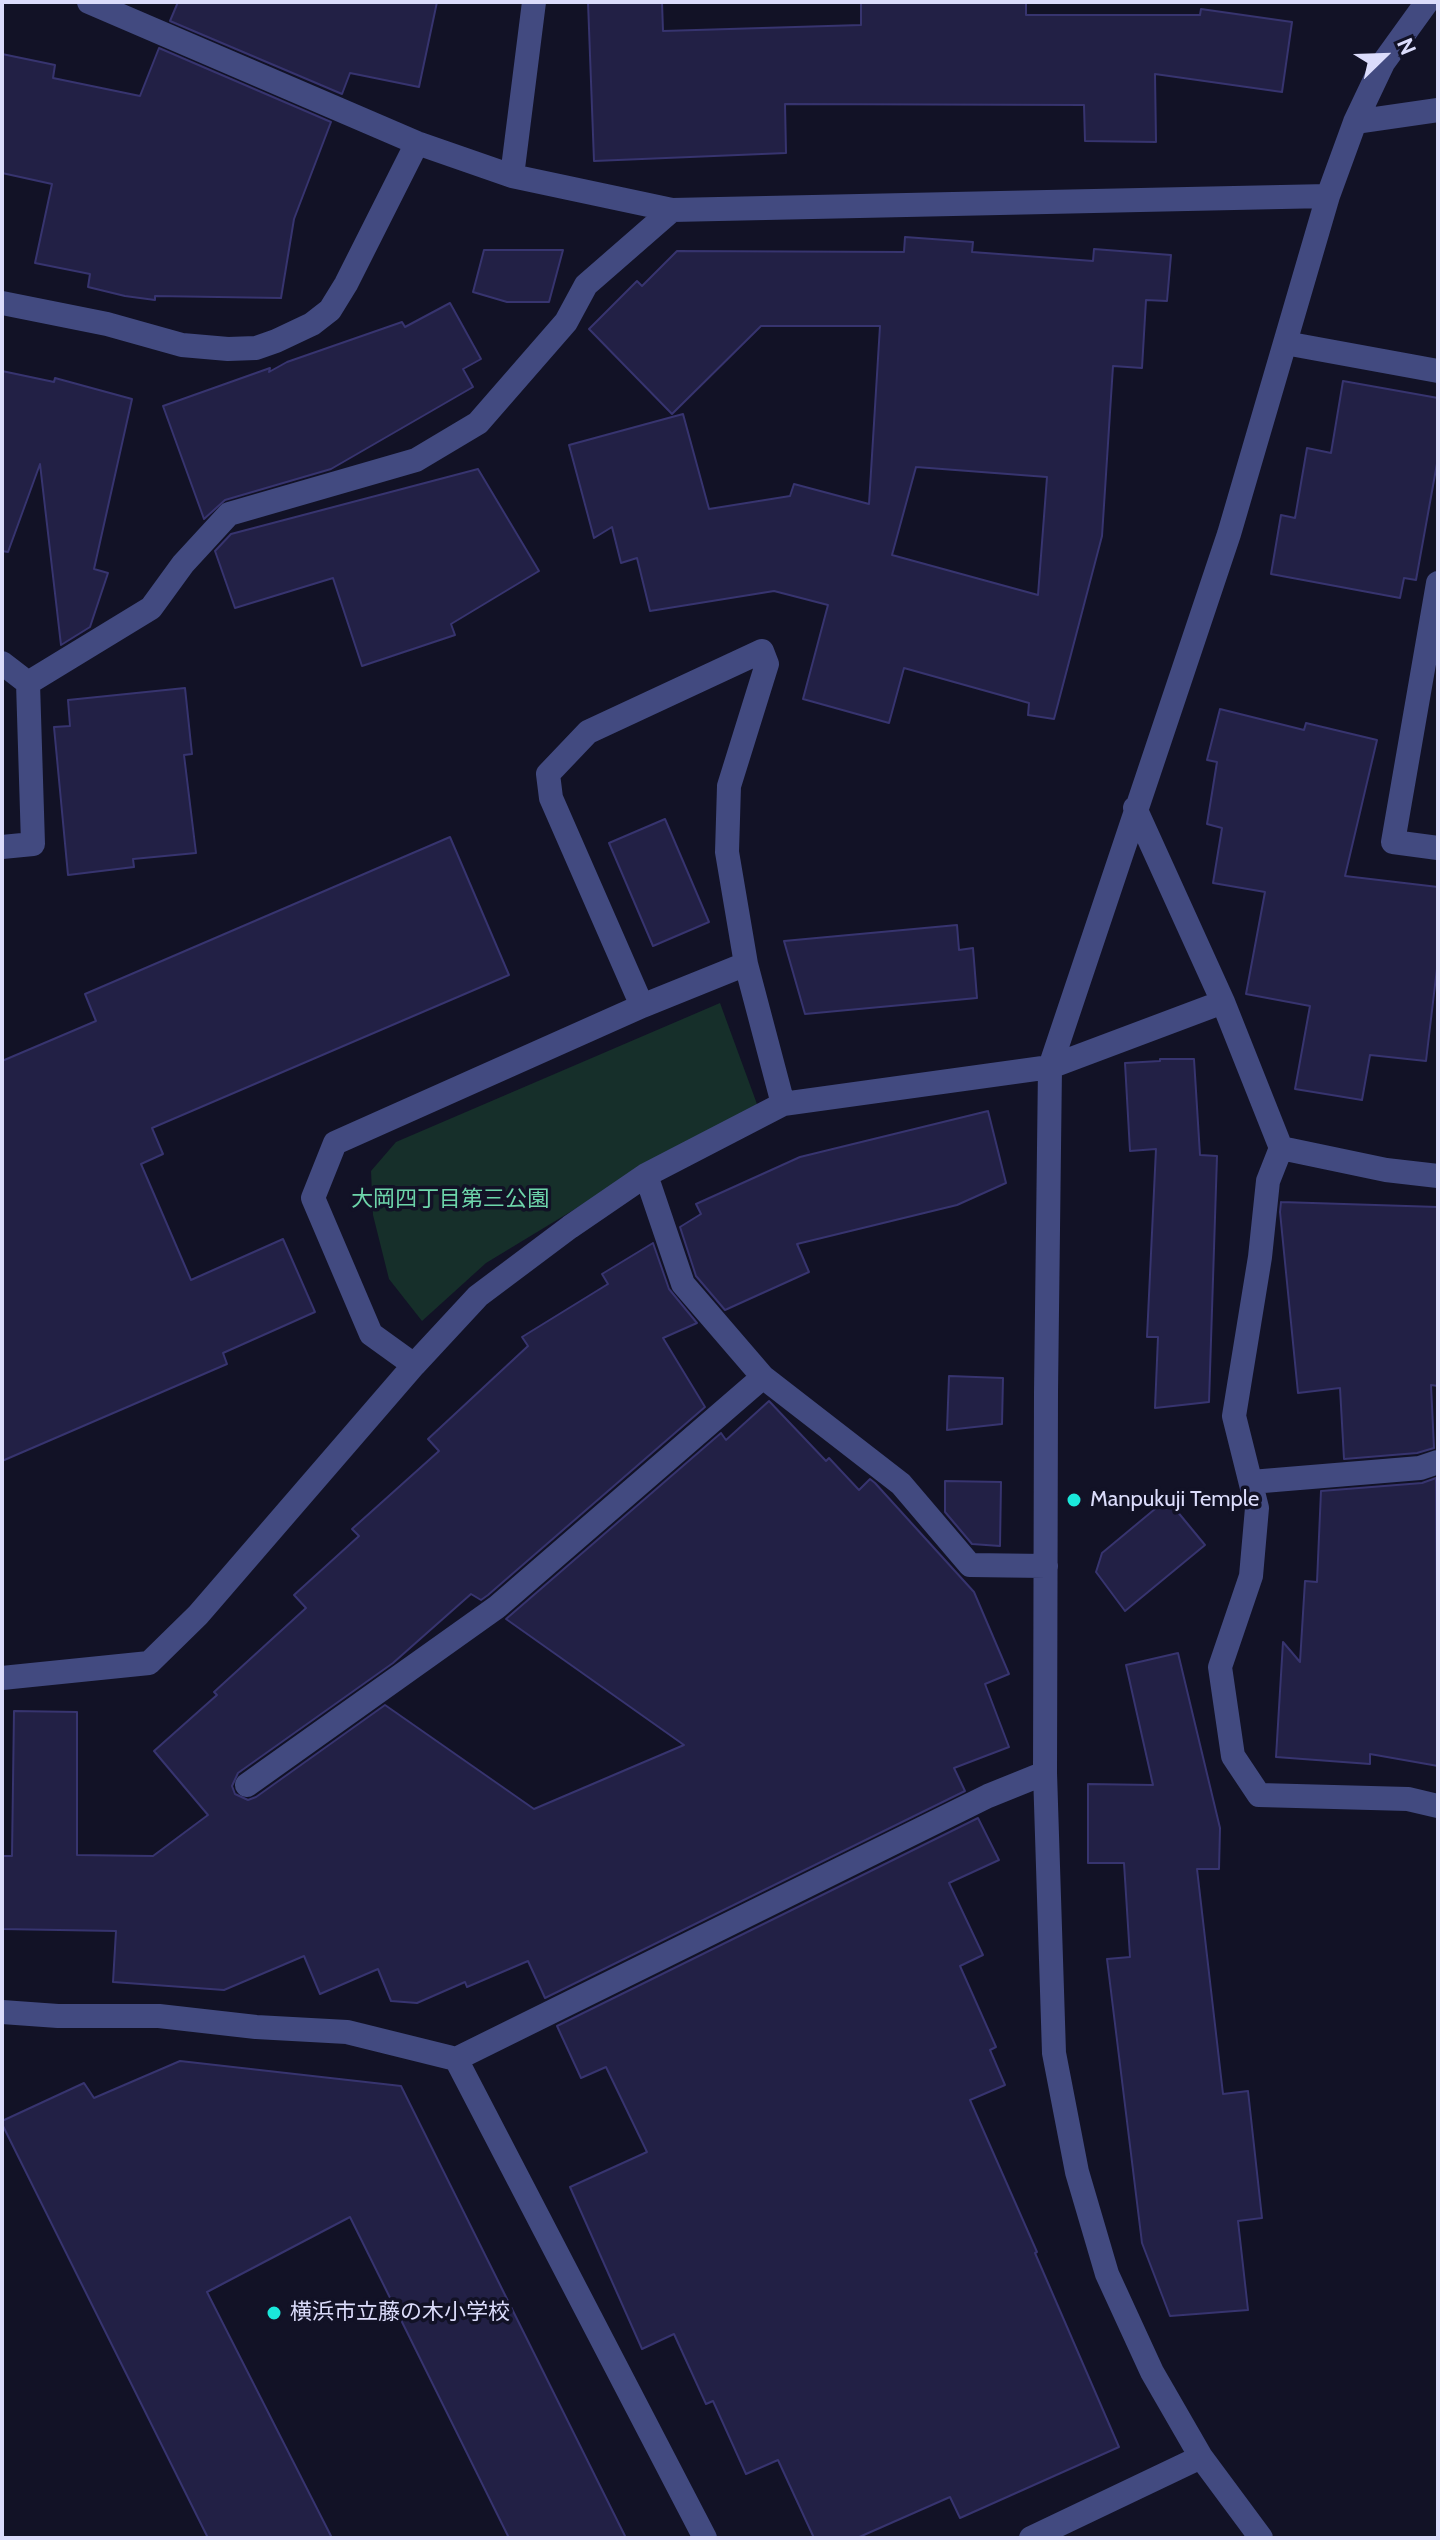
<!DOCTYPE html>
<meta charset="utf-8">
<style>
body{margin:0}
#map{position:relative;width:1440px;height:2540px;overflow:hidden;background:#121226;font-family:Cabin,sans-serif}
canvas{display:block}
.frame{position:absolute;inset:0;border:4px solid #dbdcfb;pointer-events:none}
.north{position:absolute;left:1344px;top:16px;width:80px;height:80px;-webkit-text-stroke:6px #121226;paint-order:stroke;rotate:67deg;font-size:22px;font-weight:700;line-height:32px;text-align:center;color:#dbdcfb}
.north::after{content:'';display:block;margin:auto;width:28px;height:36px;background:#dbdcfb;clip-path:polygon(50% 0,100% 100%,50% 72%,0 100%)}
</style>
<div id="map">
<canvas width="1440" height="2540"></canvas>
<div class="frame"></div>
<div class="north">N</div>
</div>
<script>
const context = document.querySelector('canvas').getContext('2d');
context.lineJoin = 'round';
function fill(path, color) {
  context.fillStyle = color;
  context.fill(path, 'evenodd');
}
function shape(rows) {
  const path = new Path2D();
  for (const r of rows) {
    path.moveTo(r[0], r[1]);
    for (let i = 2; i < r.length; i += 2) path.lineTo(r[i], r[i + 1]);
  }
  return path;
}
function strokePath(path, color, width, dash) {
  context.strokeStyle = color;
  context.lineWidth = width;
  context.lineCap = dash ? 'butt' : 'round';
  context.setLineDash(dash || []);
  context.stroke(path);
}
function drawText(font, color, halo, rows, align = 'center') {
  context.font = font + ' Cabin,"Noto Sans JP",sans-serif';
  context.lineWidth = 7;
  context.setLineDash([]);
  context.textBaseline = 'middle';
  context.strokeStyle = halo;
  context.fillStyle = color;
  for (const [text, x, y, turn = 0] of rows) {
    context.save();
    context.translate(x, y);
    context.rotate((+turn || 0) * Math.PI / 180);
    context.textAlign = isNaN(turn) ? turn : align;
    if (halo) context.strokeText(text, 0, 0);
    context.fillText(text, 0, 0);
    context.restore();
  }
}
fill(shape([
 [720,1003,761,1115,636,1172,486,1263,422,1321,389,1279,373,1215,371,1171,396,1142]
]), '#162f2a');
const building = shape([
 [178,2,437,2,419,87,350,73,342,94,170,21,178,2],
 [588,2,662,2,663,31,861,25,861,2,1026,2,1026,15,1200,15,1201,9,1292,22,1282,92,1155,74,1156,142,1085,141,1084,105,785,104,786,153,594,161,588,2],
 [159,48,331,122,294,219,281,298,155,296,155,300,125,296,88,287,90,274,35,263,52,184,2,173,2,54,55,65,53,78,140,96,159,48],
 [905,237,973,242,972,252,1093,261,1094,249,1171,255,1167,301,1146,300,1142,368,1113,366,1102,536,1054,719,1028,715,1029,703,904,668,889,723,803,699,828,605,774,591,650,611,637,558,621,563,612,527,594,538,569,445,683,414,709,509,790,496,794,484,869,504,880,326,761,326,672,414,589,329,637,281,642,286,677,251,904,252,905,237],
 [916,467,1047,477,1038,595,892,555,916,467],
 [484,250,563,250,549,302,507,302,473,292,484,250],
 [450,303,481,359,463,369,473,387,331,469,225,500,204,519,163,406,270,368,269,372,287,362,402,322,405,327,450,303],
 [2,371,54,382,55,378,132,399,94,569,108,573,90,627,61,645,40,464,8,552,2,551,2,371],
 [1343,381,1438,398,1438,458,1416,580,1404,578,1400,598,1271,574,1281,515,1295,518,1307,448,1331,453,1343,381],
 [478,469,539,571,451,624,455,635,362,666,333,578,235,608,215,551,231,534,478,469],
 [185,688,192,754,184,755,196,853,133,859,134,867,68,875,54,727,70,726,68,700,185,688],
 [1220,709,1304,730,1306,723,1377,740,1345,876,1438,887,1438,960,1426,1061,1370,1055,1362,1100,1295,1089,1310,1006,1246,994,1265,892,1213,883,1222,828,1207,824,1217,762,1207,760,1220,709],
 [665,819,709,922,653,946,609,843,665,819],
 [450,837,509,975,152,1128,163,1154,141,1164,191,1280,283,1239,315,1312,223,1353,227,1364,2,1461,2,1061,96,1021,85,994,450,837],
 [957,925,959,950,973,948,977,998,805,1014,784,941,957,925],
 [1160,1059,1194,1059,1200,1155,1217,1156,1209,1402,1155,1408,1158,1337,1147,1337,1156,1149,1130,1151,1125,1063,1160,1061,1160,1059],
 [988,1111,1006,1183,957,1205,797,1244,809,1272,725,1310,696,1276,680,1227,701,1214,696,1204,800,1157,988,1111],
 [1281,1202,1438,1207,1438,1386,1431,1385,1434,1448,1417,1453,1344,1459,1340,1388,1298,1393,1280,1212,1281,1202],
 [653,1243,669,1289,697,1323,663,1338,705,1407,488,1595,481,1600,471,1594,393,1663,238,1773,232,1786,235,1794,248,1800,256,1797,385,1705,534,1809,684,1745,506,1619,721,1433,726,1440,769,1401,826,1461,829,1458,859,1490,870,1479,875,1483,974,1592,1009,1674,985,1684,1009,1747,954,1768,965,1791,545,1998,528,1961,467,1987,465,1982,417,2003,391,2001,378,1969,320,1994,304,1956,224,1990,113,1982,116,1931,2,1929,2,1856,12,1856,14,1711,77,1712,77,1855,153,1856,208,1815,154,1751,217,1695,214,1692,306,1608,294,1595,359,1536,352,1529,439,1451,428,1439,528,1346,522,1337,608,1284,602,1274,653,1243],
 [949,1376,1003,1378,1002,1424,947,1430,949,1376],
 [1436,1478,1438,1766,1370,1754,1370,1764,1276,1757,1283,1642,1300,1662,1305,1581,1317,1582,1321,1491,1422,1483,1436,1478],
 [945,1481,1001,1482,1000,1546,972,1544,945,1512,945,1481],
 [1167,1499,1205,1545,1125,1611,1096,1572,1102,1553,1167,1499],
 [1178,1653,1220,1828,1219,1869,1197,1869,1223,2094,1248,2091,1262,2218,1238,2221,1248,2310,1170,2316,1142,2243,1107,1959,1130,1957,1124,1863,1088,1863,1088,1784,1153,1785,1126,1665,1178,1653],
 [978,1818,999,1860,949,1883,983,1955,960,1966,996,2047,990,2050,1005,2085,970,2100,1037,2252,1035,2253,1119,2447,960,2518,950,2497,857,2538,814,2538,778,2460,746,2474,713,2401,706,2404,674,2334,642,2349,570,2187,647,2152,606,2067,581,2078,557,2026,978,1818],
 [180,2061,401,2086,626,2538,509,2538,350,2217,207,2292,332,2538,208,2538,2,2124,2,2121,84,2083,94,2098,180,2061]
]);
fill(building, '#222045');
strokePath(building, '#37346f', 2);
strokePath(shape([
 [89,2,417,143,512,176,672,210,1328,196],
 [1355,122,1438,110],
 [512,176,534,2],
 [2,303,107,324,182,345,228,349,256,348,276,341,312,324,330,310,346,284,417,143],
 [1285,343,1438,371],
 [1438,583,1393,842,1438,848],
 [2,663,28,683],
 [28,683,151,608,183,564,229,514,416,460,478,423,566,322,586,285,672,210],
 [1135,808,1223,1002,1281,1148,1386,1170,1438,1176],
 [2,847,33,844,28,683],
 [642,1006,551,798,548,774,588,732,762,651,767,664,729,786,727,852,746,964],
 [1281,1148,1268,1181,1260,1257,1234,1416,1257,1508,1251,1576,1220,1667,1233,1756,1259,1795,1408,1799,1438,1806],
 [646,1175,683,1284,763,1377,901,1484,970,1565,1046,1566],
 [414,1365,371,1334,313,1198,335,1143,642,1006,746,964,783,1104],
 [1251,1482,1420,1468,1438,1462],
 [2,1678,149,1663,198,1615,414,1365,478,1296,570,1227,646,1175,783,1104,1050,1067,1223,1002],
 [247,1785,497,1607,763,1377],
 [2,2012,58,2016,159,2016,256,2027,347,2032,456,2059,988,1796,1045,1773],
 [456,2059,705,2538],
 [1031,2538,1201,2457],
 [1261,2538,1201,2457,1152,2372,1107,2274,1077,2172,1054,2053,1045,1773,1046,1392,1050,1067,1229,534,1328,196,1355,122,1383,63,1427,2]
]), '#424a80', 24);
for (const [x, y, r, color] of [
 [1074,1500,8,"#1ae8db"],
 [274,2313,8,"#1ae8db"]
]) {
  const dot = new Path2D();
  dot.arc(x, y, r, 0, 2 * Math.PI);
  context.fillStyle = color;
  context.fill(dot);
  strokePath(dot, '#121226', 3);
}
drawText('22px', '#6dd5aa', '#121226', [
 ["大岡四丁目第三公園",450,1200]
]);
drawText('22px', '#dbdcfb', '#121226', [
 ["Manpukuji Temple",1090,1500],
 ["横浜市立藤の木小学校",290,2313]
], 'left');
</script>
